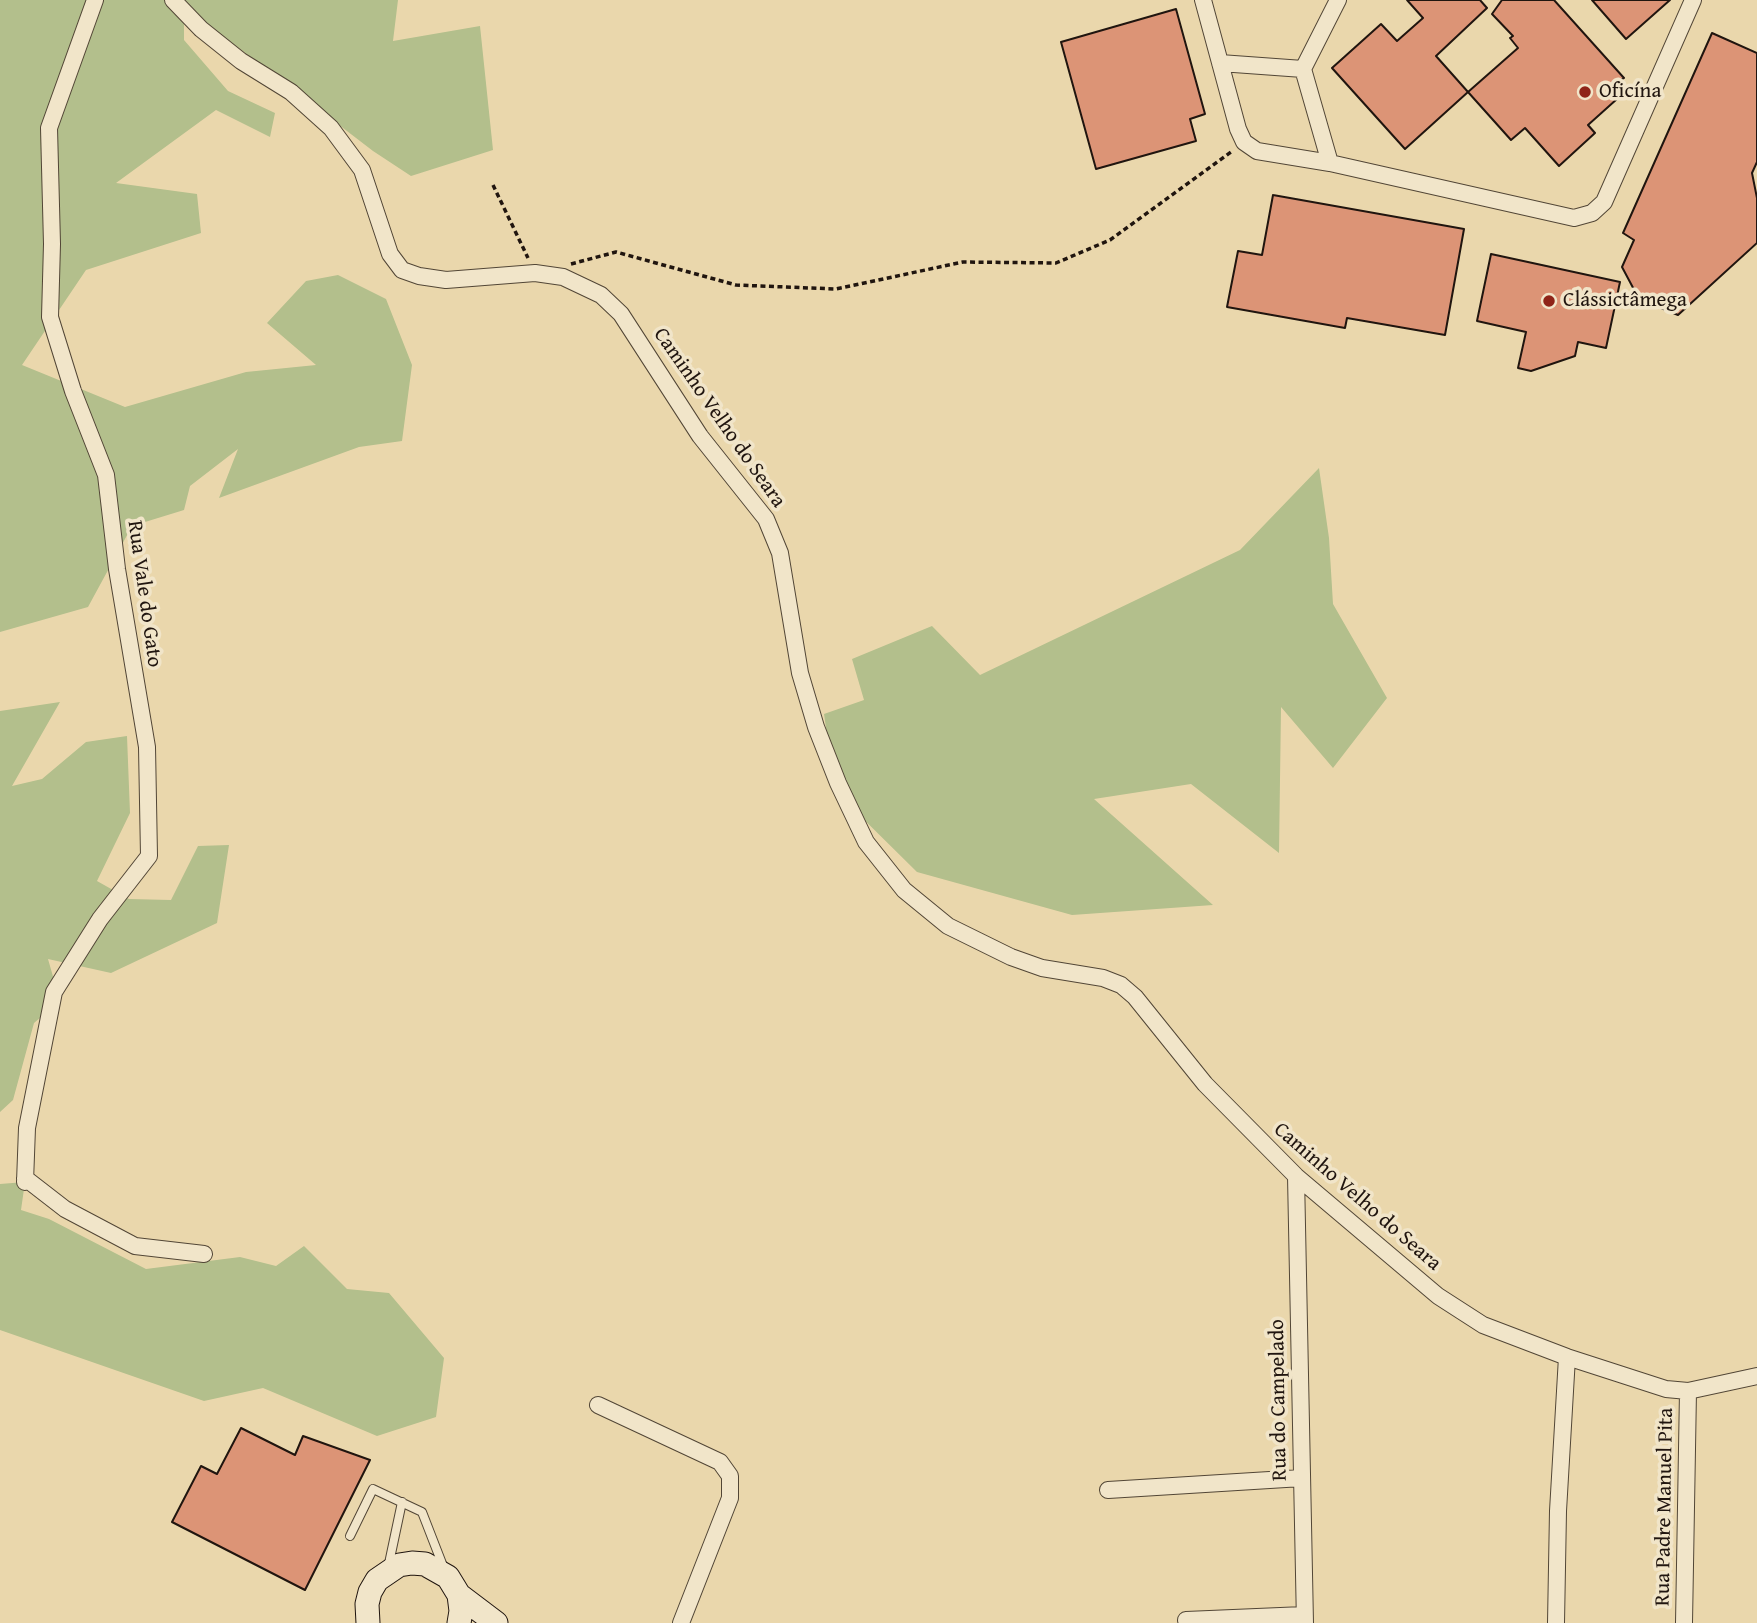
<!DOCTYPE html>
<meta charset="utf-8">
<style>
body{margin:0}
canvas{display:block;background:#ead7ac}
</style>
<canvas width="1757" height="1623"></canvas>
<script>
const context = document.querySelector('canvas').getContext('2d');
context.lineJoin = 'round';
function fill(path, color) {
  context.fillStyle = color;
  context.fill(path, 'evenodd');
}
function shape(rows) {
  const path = new Path2D();
  for (const r of rows) {
    path.moveTo(r[0], r[1]);
    for (let i = 2; i < r.length; i += 2) path.lineTo(r[i], r[i + 1]);
  }
  return path;
}
function strokePath(path, color, width, dash) {
  context.strokeStyle = color;
  context.lineWidth = width;
  context.lineCap = dash ? 'butt' : 'round';
  context.setLineDash(dash || []);
  context.stroke(path);
}
function drawText(font, color, halo, rows, align = 'center') {
  context.font = font + ' "Gentium Book Plus",serif';
  context.lineWidth = 7;
  context.setLineDash([]);
  context.textBaseline = 'middle';
  context.strokeStyle = halo;
  context.fillStyle = color;
  for (const [text, x, y, turn = 0] of rows) {
    context.save();
    context.translate(x, y);
    context.rotate((+turn || 0) * Math.PI / 180);
    context.textAlign = isNaN(turn) ? turn : align;
    if (halo) context.strokeText(text, 0, 0);
    context.fillText(text, 0, 0);
    context.restore();
  }
}
fill(shape([
 [0,0,398,0,393,41,480,26,493,150,411,176,373,151,184,6,184,40,228,91,275,113,270,137,216,110,116,183,197,194,201,233,86,270,22,365,125,407,246,372,316,365,267,323,306,281,338,275,386,299,412,365,402,441,359,447,219,498,238,449,190,486,184,510,132,526,88,607,0,632],
 [1319,468,1329,538,1333,604,1387,698,1333,768,1281,707,1279,853,1191,784,1094,799,1213,905,1072,915,917,872,835,791,824,714,864,700,852,659,932,626,980,675,1240,550],
 [60,702,12,786,42,779,86,742,127,736,130,813,97,881,129,899,171,900,198,846,229,845,217,923,111,973,48,959,60,1001,34,1023,13,1100,0,1112,0,711],
 [25,1182,21,1210,49,1219,146,1269,240,1257,276,1266,304,1246,347,1289,389,1293,444,1358,436,1417,377,1436,263,1388,204,1401,0,1330,0,1184]
]), '#b3bf8c');
const building = shape([
 [1407,0,1480,0,1487,8,1436,56,1468,92,1405,149,1332,68,1381,24,1397,41,1423,18,1407,0],
 [1502,0,1554,0,1624,78,1619,81,1627,90,1588,125,1595,133,1559,166,1525,128,1511,140,1468,92,1518,48,1510,38,1513,36,1492,14,1502,0],
 [1592,0,1670,0,1626,39,1592,0],
 [1176,9,1205,114,1190,119,1196,141,1096,169,1061,42,1176,9],
 [1712,33,1757,53,1757,162,1752,173,1757,198,1757,243,1678,315,1639,299,1622,267,1634,240,1623,233,1712,33],
 [1273,195,1464,229,1445,335,1347,318,1345,328,1227,307,1238,251,1262,255,1273,195],
 [1491,254,1620,282,1606,348,1578,342,1575,356,1531,371,1518,368,1526,332,1477,321,1491,254],
 [241,1428,295,1455,303,1436,370,1460,305,1590,172,1522,201,1466,217,1474,241,1428]
]);
fill(building, '#dc9476');
strokePath(building, '#20150f', 2);
const service = shape([
 [350,1536,373,1489,422,1512,443,1566],
 [388,1568,402,1502]
]);
const minor = shape([
 [173,0,201,29,241,61,291,92,331,128,362,170,390,254,402,270,419,276,446,280,535,273,563,277,601,295,621,314,700,436,766,519,780,553,800,673,816,727,838,783,866,842,904,890,948,926,1011,957,1042,968,1103,978,1121,985,1135,997,1205,1084,1296,1176,1438,1296,1483,1325,1567,1357,1666,1389,1688,1391,1757,1376],
 [1203,0,1238,129,1244,142,1257,151,1330,163,1303,69],
 [1220,63,1303,69],
 [1303,69,1338,0],
 [1330,163,1574,218,1592,213,1604,202,1693,0],
 [1296,1176,1305,1623],
 [25,1178,65,1209,135,1246,204,1254],
 [25,1182,27,1128,54,992,100,919,149,856,147,747,117,569,106,475,73,391,50,317,52,244,49,128,95,0],
 [598,1405,720,1462,730,1476,730,1498,681,1623],
 [1108,1490,1302,1478],
 [1186,1620,1304,1615],
 [1556,1623,1558,1511,1567,1357],
 [1684,1623,1688,1391]
]);
const secondary = shape([
 [459,1595,496,1623],
 [368,1623,367,1604,370,1592,377,1580,399,1565,412,1563,425,1564,448,1577,459,1595,461,1611,459,1623]
]);
strokePath(service, '#524636', 10);
strokePath(minor, '#524636', 18);
strokePath(secondary, '#20150f', 25);
strokePath(shape([
 [493,185,528,258],
 [571,264,616,252,736,285,836,289,963,262,1056,263,1110,240,1231,152]
]), '#20150f', 3.5, [5, 3.5]);
strokePath(service, '#f1e5c9', 8);
strokePath(minor, '#f1e5c9', 16);
strokePath(secondary, '#f1e5c9', 23);
for (const [x, y, r, color] of [
 [1585,92,7,"#8f2418"],
 [1549,301,7,"#8f2418"]
]) {
  const dot = new Path2D();
  dot.arc(x, y, r, 0, 2 * Math.PI);
  context.fillStyle = color;
  context.fill(dot);
  strokePath(dot, '#f1e5c9', 2.5);
}
drawText('21px', '#20150f', '#f1e5c9', [
 ["Oficína",1599,92],
 ["Clássictâmega",1563,301]
], 'left');
drawText('21px', '#20150f', '#f1e5c9', [
 ["Caminho Velho do Seara",719,418,55],
 ["Rua Vale do Gato",144,594,82],
 ["Caminho Velho do Seara",1357,1197,41],
 ["Rua do Campelado",1279,1400,-91],
 ["Rua Padre Manuel Pita",1665,1507,-89]
]);
</script>
